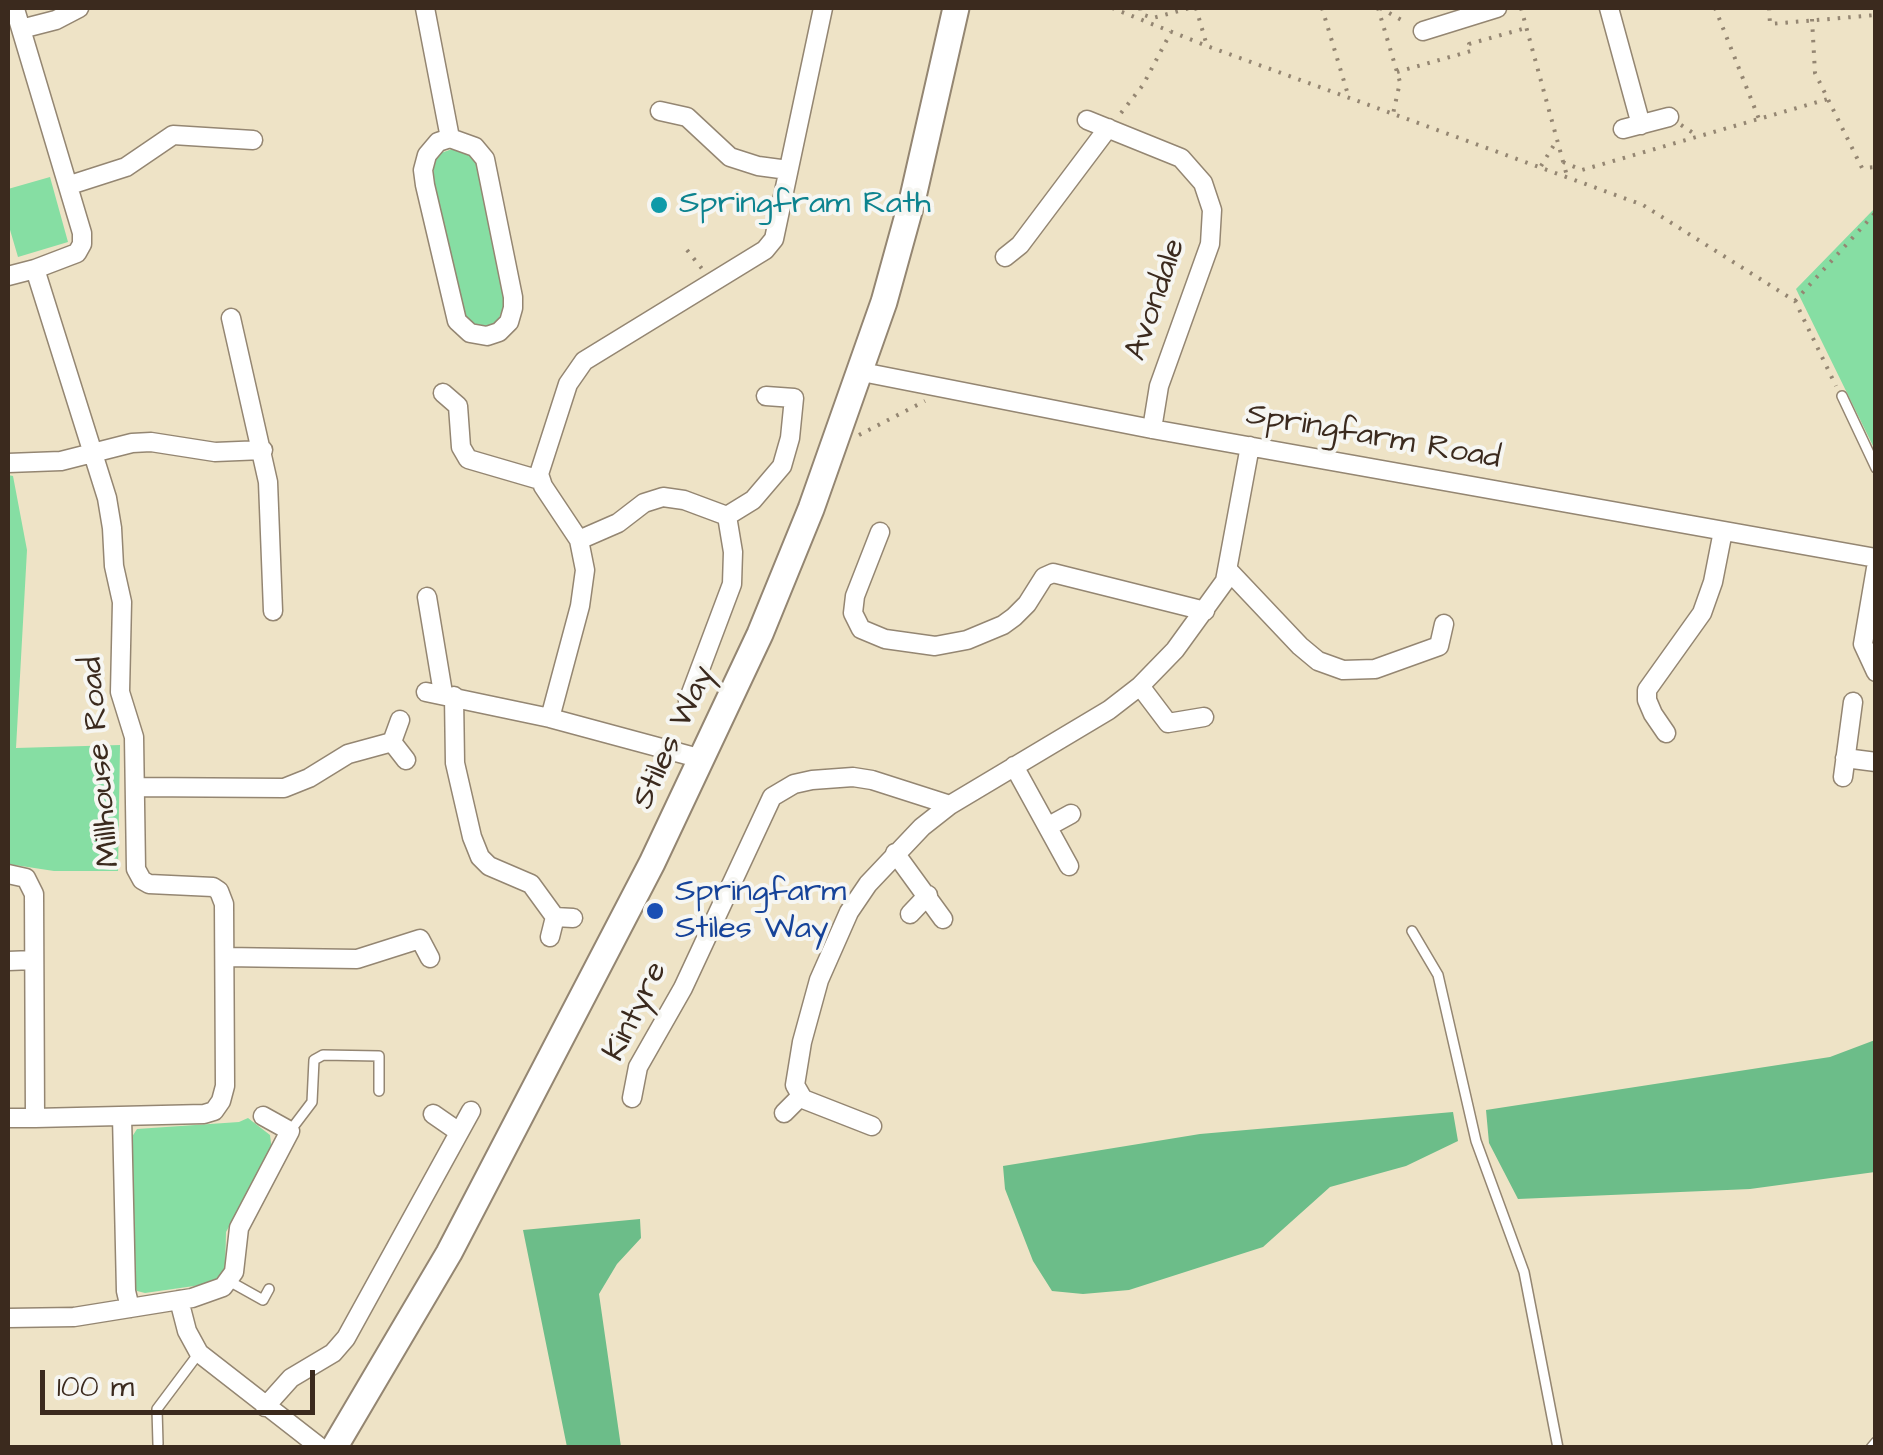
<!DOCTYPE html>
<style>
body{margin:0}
#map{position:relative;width:1883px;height:1455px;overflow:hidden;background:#eee3c6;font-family:"Architects Daughter",sans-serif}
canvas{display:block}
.frame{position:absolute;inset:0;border:10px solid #3b2a1e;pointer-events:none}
.scale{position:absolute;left:40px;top:1370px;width:275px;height:45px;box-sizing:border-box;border:5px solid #3b2a1e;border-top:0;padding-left:12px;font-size:30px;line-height:35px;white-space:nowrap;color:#3b2a1e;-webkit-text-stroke:8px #f6f6f2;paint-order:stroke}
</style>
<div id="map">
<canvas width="1883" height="1455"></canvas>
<div class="frame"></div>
<div class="scale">100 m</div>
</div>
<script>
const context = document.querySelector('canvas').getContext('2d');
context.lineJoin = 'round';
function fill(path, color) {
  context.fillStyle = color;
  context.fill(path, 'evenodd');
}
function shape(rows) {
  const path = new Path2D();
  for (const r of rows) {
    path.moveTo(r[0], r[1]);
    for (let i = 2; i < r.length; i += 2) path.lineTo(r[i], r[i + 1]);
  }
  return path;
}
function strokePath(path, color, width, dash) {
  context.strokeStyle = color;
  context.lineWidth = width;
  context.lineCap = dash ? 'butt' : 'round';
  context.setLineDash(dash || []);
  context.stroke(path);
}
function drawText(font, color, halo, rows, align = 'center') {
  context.font = font + ' "Architects Daughter",sans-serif';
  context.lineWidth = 8;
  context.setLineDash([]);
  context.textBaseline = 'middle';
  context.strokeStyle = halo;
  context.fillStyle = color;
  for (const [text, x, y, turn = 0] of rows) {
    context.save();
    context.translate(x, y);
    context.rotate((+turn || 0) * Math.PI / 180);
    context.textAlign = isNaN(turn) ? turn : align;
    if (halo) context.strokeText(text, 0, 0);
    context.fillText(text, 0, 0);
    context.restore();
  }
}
fill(shape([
 [455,148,472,155,477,161,505,305,496,324,479,330,458,310,433,178,434,161,441,153],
 [50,177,68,242,18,257,8,223,8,189],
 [1875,208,1875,450,1796,289],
 [8,475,13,476,27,550,16,748,120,745,118,871,54,871,8,864],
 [248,1118,270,1135,272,1151,226,1232,225,1275,215,1283,145,1293,137,1291,133,1284,130,1140,137,1129,239,1122]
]), '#86dea3');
fill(shape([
 [1875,1040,1875,1172,1750,1189,1518,1199,1489,1143,1486,1110,1830,1057],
 [1453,1112,1458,1141,1406,1166,1330,1187,1263,1247,1129,1290,1083,1294,1052,1291,1033,1261,1005,1189,1003,1166,1200,1134],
 [640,1219,641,1238,617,1264,599,1294,621,1447,567,1447,523,1230]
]), '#6cbd89');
const service = shape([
 [1842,396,1876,468],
 [1412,931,1438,975,1476,1141,1524,1272,1558,1448],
 [290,1131,312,1102,314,1060,323,1055,379,1056,379,1091],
 [229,1281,263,1300,269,1289],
 [158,1444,157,1409,199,1353],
 [1871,1448,1876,1442]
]);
const minor = shape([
 [425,8,450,138],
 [1609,8,1641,125],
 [21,29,56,20,79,8],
 [1423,31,1497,8],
 [660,111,687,117,730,157,758,166,788,170],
 [1087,120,1181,158,1203,183,1212,210,1210,244,1159,386,1152,429],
 [1623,129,1669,117],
 [450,138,475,147,485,159,513,297,513,308,509,322,499,332,487,336,470,333,457,321,425,185,423,170,427,155,438,142,450,138],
 [70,185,126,167,173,135,253,140],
 [1005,257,1020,245,1108,128],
 [8,276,35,269],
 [231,318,268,482,273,611],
 [862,372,1152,429,1876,558],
 [443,393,458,406,461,447,468,459,540,480],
 [8,463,61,461,132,443,151,442,215,452,263,450],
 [880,532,855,596,853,613,861,629,885,639,935,646,967,640,1003,625,1014,617,1027,604,1044,577,1053,573,1205,611],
 [579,540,618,523,644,503,663,497,684,500,727,516,753,500,782,466,790,438,794,398,766,396],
 [1876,568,1863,644,1876,672],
 [1229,571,1300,646,1318,661,1343,670,1375,669,1439,646,1444,624],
 [427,597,443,693],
 [1140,686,1168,723,1204,717],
 [426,692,550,718,702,759],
 [454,696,455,763,472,837,480,857,489,866,531,884,555,917],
 [688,701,732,584,733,552,727,516],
 [550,718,580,606,585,570,579,540,543,486,539,474,568,384,584,361,765,250,774,239,823,8],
 [400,720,392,742,406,760],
 [1666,733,1653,714,1647,700,1647,690,1702,613,1713,582,1723,531],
 [1845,758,1876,762],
 [1014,766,1069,866],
 [1843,777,1853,702],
 [135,787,284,788,309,778,348,754,392,742],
 [1049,826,1071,814],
 [895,853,943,919],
 [8,874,26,878,34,894,35,1118,204,1114,214,1111,221,1101,225,1086,224,904,219,891,213,887,149,884,142,880,136,869,134,737,120,692,122,602,114,566,112,528,107,498,35,269,77,253,82,244,82,233,15,9],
 [910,914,928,895],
 [550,937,555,917,573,918],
 [225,957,357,959,420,939,430,958],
 [8,961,34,960],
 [632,1098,638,1067,683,988,772,797,794,784,812,780,853,777,872,780,950,805],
 [784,1113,800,1097],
 [433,1114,459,1132],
 [122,1116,126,1291,130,1308],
 [8,1118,35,1118],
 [872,1126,803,1099,795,1085,802,1042,819,980,849,912,868,884,922,827,950,805,1109,710,1140,686,1175,650,1225,581,1250,446],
 [179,1300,187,1331,199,1353,321,1448],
 [8,1318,74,1317,192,1298,223,1287,234,1272,239,1228,290,1131,263,1116],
 [265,1407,291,1378,333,1353,346,1338,471,1111]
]);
const secondary = shape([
 [334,1448,449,1253,652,863,760,634,811,509,884,302,913,197,956,8]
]);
strokePath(service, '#948672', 12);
strokePath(minor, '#948672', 21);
strokePath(secondary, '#948672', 29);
strokePath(shape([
 [1112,8,1207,46,1643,205,1795,301,1836,386],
 [1140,8,1141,14,1153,18,1190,8],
 [1196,8,1207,46],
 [1322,8,1349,98],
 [1378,8,1400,82,1393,114],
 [1380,8,1407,23],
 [1521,8,1567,176],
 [1715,8,1759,119],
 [1769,8,1770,24,1876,15],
 [1812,19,1815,73,1862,168,1876,167],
 [1397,72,1471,51,1469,44,1526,28],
 [1121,113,1143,85,1171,32],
 [1681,125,1698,136],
 [1563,162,1582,170,1828,99],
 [1541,166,1557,140],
 [687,250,703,270],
 [1795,301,1876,212],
 [859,435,925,401]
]), '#948672', 4, [2.5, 8]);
strokePath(service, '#fff', 9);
strokePath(minor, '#fff', 18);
strokePath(secondary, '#fff', 25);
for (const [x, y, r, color] of [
 [659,205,10,"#0f9aa8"],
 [655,911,10,"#1a4fb4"]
]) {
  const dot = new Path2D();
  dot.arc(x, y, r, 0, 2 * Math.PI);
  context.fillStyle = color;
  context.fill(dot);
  strokePath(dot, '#f6f6f2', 4);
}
drawText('32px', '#0d838f', '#f6f6f2', [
 ["Springfram Rath",679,205]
], 'left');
drawText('32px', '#3b2a1e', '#f6f6f2', [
 ["Avondale",1157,300,-71],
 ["Springfarm Road",1373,438,10],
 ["Stiles Way",675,738,-65],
 ["Millhouse Road",102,762,-95],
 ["Kintyre",637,1012,-64]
]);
drawText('32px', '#164399', '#f6f6f2', [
 ["Springfarm",675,893],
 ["Stiles Way",675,930]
], 'left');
</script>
